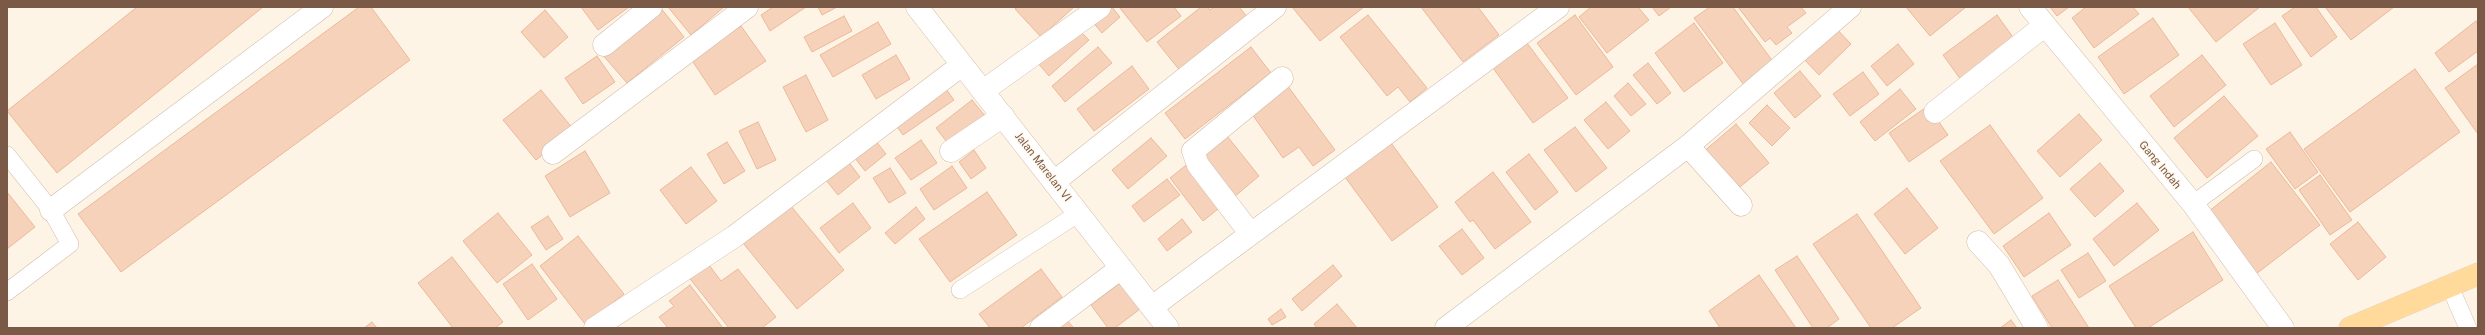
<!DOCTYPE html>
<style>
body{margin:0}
#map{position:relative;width:2485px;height:335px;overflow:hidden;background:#fef4e5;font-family:"Public Sans",sans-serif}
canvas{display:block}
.frame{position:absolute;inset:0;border:8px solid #7a5947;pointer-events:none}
</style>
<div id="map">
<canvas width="2485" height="335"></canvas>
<div class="frame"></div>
</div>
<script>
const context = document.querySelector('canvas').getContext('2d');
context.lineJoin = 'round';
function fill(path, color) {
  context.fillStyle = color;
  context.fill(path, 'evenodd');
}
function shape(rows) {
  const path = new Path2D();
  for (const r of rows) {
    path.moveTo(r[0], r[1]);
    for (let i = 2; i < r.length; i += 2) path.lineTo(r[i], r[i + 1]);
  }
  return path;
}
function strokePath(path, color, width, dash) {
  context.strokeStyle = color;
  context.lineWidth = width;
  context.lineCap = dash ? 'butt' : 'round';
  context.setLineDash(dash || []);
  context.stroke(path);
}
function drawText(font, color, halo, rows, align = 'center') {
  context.font = font + ' "Public Sans",sans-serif';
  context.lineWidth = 3;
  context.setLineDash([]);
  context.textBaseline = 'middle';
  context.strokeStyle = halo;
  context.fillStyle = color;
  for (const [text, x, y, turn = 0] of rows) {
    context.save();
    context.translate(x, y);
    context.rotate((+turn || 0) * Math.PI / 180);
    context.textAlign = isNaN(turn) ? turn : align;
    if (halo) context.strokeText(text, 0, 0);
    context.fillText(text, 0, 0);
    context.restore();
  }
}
const building = shape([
 [137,7,263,7,57,173,7,111,137,7],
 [359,7,371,7,410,60,121,272,78,214,359,7],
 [581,7,629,7,598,30,581,7],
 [660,7,684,37,627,83,601,53,660,7],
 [668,7,724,7,691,35,668,7],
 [773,7,806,7,770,31,761,15,773,7],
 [818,7,837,7,822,15,818,7],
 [1018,7,1074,7,1041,37,1015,9,1018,7],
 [1108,7,1112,7,1120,17,1102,33,1091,20,1108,7],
 [1119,7,1174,7,1181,16,1147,42,1119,7],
 [1201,7,1208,7,1210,10,1214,7,1239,7,1249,19,1181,72,1157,42,1201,7],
 [1292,7,1364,7,1320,41,1292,7],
 [1421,7,1478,7,1499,35,1463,62,1421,7],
 [1591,7,1638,7,1649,20,1607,53,1579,17,1591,7],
 [1652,7,1671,7,1659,16,1652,7],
 [1710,7,1733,7,1774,63,1744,85,1694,18,1710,7],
 [1738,7,1801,7,1806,13,1787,27,1792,33,1776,45,1770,38,1765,42,1738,7],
 [1906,7,1966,7,1930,36,1906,7],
 [2050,7,2069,7,2057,16,2050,7],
 [2086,7,2133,7,2139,14,2094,48,2072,18,2086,7],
 [2188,7,2260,7,2216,42,2188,7],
 [2295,7,2316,7,2337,37,2311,57,2282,16,2295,7],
 [2325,7,2394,7,2351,40,2325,7],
 [545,10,568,37,544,58,521,32,545,10],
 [1368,15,1427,88,1410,102,1398,87,1387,96,1340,37,1368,15],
 [1575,15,1613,67,1576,95,1537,43,1575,15],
 [1997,15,2015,40,1961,80,1943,55,1997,15],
 [844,16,852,31,812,52,804,37,844,16],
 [2153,18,2179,55,2124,94,2098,57,2153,18],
 [2476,21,2478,25,2478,51,2449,72,2435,53,2476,21],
 [878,22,891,44,833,77,820,55,878,22],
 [1694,23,1723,63,1684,92,1655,53,1694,23],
 [2275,23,2302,65,2271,85,2243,44,2275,23],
 [1833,25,1851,44,1819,75,1801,56,1833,25],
 [741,26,766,61,715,95,691,59,741,26],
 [1076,27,1089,40,1049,76,1037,62,1076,27],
 [1527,43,1568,98,1533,123,1493,68,1527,43],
 [1898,44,1914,64,1887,86,1871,66,1898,44],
 [1098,47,1112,63,1065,102,1052,86,1098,47],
 [1251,47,1271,73,1185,139,1165,113,1251,47],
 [896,55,910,79,876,99,862,75,896,55],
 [2202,55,2226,85,2174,127,2150,96,2202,55],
 [597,56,615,82,583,104,565,78,597,56],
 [1648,63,1671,93,1657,104,1633,75,1648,63],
 [2478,64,2478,134,2445,88,2478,64],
 [1132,66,1149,89,1094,131,1077,109,1132,66],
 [2415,69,2460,132,2350,212,2304,149,2415,69],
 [1800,71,1821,96,1795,118,1774,93,1800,71],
 [1863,72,1879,94,1850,116,1833,94,1863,72],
 [806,75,828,120,806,132,783,87,806,75],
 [1284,81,1335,150,1313,166,1299,147,1283,158,1247,107,1284,81],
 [1628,83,1646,104,1631,116,1614,96,1628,83],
 [946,89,954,100,903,135,895,124,946,89],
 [1900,89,1916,109,1875,141,1860,122,1900,89],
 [541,90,574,130,536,160,503,120,541,90],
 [2224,96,2258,136,2207,178,2174,138,2224,96],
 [972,100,986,117,950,146,936,128,972,100],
 [1606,102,1630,131,1608,149,1584,120,1606,102],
 [1767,105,1790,128,1772,146,1749,123,1767,105],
 [1928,106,1948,135,1909,162,1889,133,1928,106],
 [2079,114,2102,140,2060,177,2037,151,2079,114],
 [758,122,776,160,757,169,739,131,758,122],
 [1736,124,1769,163,1735,191,1703,152,1736,124],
 [1990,125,2043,198,1994,234,1940,161,1990,125],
 [1575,127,1607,168,1576,192,1544,150,1575,127],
 [2290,132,2318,172,2295,189,2266,149,2290,132],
 [872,136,886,154,865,171,851,153,872,136],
 [1227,136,1259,176,1234,197,1201,158,1227,136],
 [1151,138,1167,156,1128,189,1112,170,1151,138],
 [921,140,937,163,911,180,895,158,921,140],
 [727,142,745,171,724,184,707,154,727,142],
 [1391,143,1438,207,1392,241,1345,177,1391,143],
 [974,150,986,168,971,179,959,162,974,150],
 [585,151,610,193,570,217,545,176,585,151],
 [1529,154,1558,192,1535,210,1506,172,1529,154],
 [844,156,860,177,838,195,821,174,844,156],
 [1190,162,1223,205,1203,221,1170,178,1190,162],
 [2271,162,2320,225,2256,274,2208,212,2271,162],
 [2100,163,2124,191,2095,217,2070,189,2100,163],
 [952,166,967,188,934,210,920,189,952,166],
 [691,167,717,201,686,224,660,190,691,167],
 [890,168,906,193,889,203,873,178,890,168],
 [1493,172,1531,222,1495,249,1473,220,1470,222,1455,202,1493,172],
 [2320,175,2352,220,2330,235,2299,190,2320,175],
 [1167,179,1180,195,1144,222,1132,206,1167,179],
 [1907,188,1938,228,1905,254,1874,214,1907,188],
 [7,192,35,227,7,249,7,192],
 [987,192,1017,235,950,282,919,239,987,192],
 [853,203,871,228,839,253,820,228,853,203],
 [2137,203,2159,230,2114,266,2093,239,2137,203],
 [790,205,844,270,797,309,743,243,790,205],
 [916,207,925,219,895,244,885,233,916,207],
 [498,213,532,255,497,283,463,241,498,213],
 [2049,213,2071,245,2024,277,2003,246,2049,213],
 [1857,214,1921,308,1892,328,1871,328,1813,244,1857,214],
 [548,216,563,239,546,250,531,227,548,216],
 [1182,219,1192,232,1167,251,1158,239,1182,219],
 [2358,222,2386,257,2358,280,2330,244,2358,222],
 [1462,229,1484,258,1462,275,1439,246,1462,229],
 [2193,232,2223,280,2148,328,2136,328,2109,286,2193,232],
 [578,236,624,294,585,324,540,266,578,236],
 [2088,253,2106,281,2079,298,2061,270,2088,253],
 [1797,256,1839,319,1827,328,1813,328,1775,270,1797,256],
 [452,257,503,322,495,328,453,328,418,283,452,257],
 [706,261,721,281,738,269,776,317,762,328,729,328,687,275,706,261],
 [532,264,557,299,528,320,503,284,532,264],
 [1333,265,1342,276,1302,311,1292,299,1333,265],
 [1041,269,1062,297,1021,328,990,328,979,314,1041,269],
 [1759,275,1796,328,1720,328,1709,311,1759,275],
 [2058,280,2089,328,2052,328,2032,296,2058,280],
 [1120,283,1140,309,1115,328,1108,328,1091,305,1120,283],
 [690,285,723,328,668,328,659,317,674,306,669,301,690,285],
 [1337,304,1357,328,1317,328,1314,324,1337,304],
 [1281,309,1286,317,1272,325,1268,319,1281,309],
 [1061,314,1074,328,1045,328,1061,314],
 [2011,320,2017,328,2000,328,2011,320],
 [372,322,377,328,364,328,372,322]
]);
fill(building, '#f6d2ba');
strokePath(building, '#ebb898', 1);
const lane = shape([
 [7,155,51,210,70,244,7,292],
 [2193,204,2254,159],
 [2450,287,2468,328],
 [960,290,1079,213]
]);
const street = shape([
 [2030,7,2193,204,2283,328],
 [604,45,651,7],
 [983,91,1100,7],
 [1935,112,2044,26],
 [1688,146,1741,205],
 [951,151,1003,116],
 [553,153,747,7],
 [1054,182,1275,7],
 [51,210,322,7],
 [1250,233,1198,165,1193,151,1282,78],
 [1978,242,1999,265,2037,328],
 [1152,307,1558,7],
 [595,328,735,236,962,65],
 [1041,328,1121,268],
 [1446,328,1688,146,1850,7]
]);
const secondary = shape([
 [917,7,1168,328]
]);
const primary = shape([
 [2350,328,2478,274]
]);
strokePath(lane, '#d1bba9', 18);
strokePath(street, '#d1bba9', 23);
strokePath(secondary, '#d7bea9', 23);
strokePath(primary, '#dcd4cf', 23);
strokePath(lane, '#fff', 17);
strokePath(street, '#fff', 22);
strokePath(secondary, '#fff', 22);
strokePath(primary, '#ffda9b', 22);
drawText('11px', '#7a5947', '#fff8ed', [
 ["Gang Indah",2160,165,50],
 ["Jalan Marelan VI",1043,167,52]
]);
</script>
